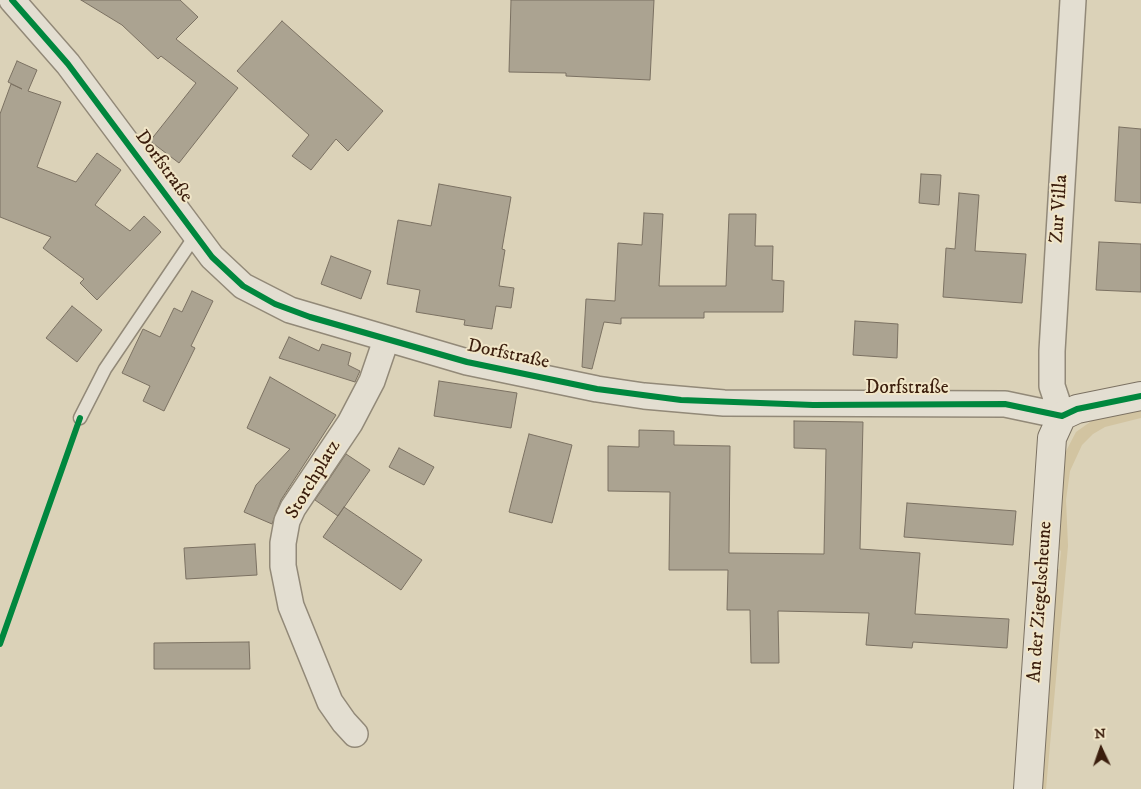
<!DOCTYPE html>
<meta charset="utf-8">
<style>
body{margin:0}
#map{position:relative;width:1141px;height:789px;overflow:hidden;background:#dbd2b8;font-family:"IM FELL DW Pica",serif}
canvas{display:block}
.north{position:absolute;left:1076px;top:724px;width:50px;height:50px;-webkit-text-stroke:4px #f1e6c8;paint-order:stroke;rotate:357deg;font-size:14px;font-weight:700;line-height:20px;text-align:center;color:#3b1e0d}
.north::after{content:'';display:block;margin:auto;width:18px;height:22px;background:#3b1e0d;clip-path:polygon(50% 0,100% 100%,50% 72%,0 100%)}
</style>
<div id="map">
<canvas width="1141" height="789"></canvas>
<div class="north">N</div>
</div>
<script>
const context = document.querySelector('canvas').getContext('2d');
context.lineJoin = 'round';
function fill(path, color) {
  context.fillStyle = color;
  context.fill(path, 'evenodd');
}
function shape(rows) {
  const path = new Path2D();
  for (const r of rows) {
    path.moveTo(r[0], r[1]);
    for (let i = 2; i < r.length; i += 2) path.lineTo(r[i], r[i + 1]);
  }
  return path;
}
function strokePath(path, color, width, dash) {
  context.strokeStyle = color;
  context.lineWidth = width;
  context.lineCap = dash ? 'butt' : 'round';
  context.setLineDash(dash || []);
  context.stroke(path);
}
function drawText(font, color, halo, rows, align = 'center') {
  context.font = font + ' "IM FELL DW Pica",serif';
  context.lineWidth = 4;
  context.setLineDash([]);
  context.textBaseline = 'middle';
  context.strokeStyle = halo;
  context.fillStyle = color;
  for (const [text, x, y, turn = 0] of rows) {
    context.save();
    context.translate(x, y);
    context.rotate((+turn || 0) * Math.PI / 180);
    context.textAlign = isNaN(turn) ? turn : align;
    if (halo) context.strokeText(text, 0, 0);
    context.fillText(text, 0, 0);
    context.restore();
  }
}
fill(shape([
 [1141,410,1141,418,1105,427,1093,434,1082,445,1070,471,1066,500,1068,546,1046,789,1039,789,1056,570,1059,569,1061,551,1056,547,1064,455,1076,432,1097,417,1123,411]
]), '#d2c4a1');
const building = shape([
 [81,0,180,0,198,17,176,39,238,88,179,163,150,141,196,83,161,56,158,59,122,25,81,0],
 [511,0,654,0,650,80,566,76,566,73,509,72,511,0],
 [282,21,383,111,348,151,336,139,311,170,292,156,309,135,237,71,282,21],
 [17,61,37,70,28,91,61,102,37,167,76,182,97,153,121,170,95,205,130,231,144,216,161,232,97,300,80,283,84,279,43,248,51,237,0,217,0,114,11,84,22,89,8,82,17,61],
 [1119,127,1141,129,1141,203,1115,201,1119,127],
 [921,174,941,175,939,205,919,203,921,174],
 [439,184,511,197,502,249,505,250,499,286,514,288,511,308,496,306,492,329,464,325,465,320,416,312,420,290,387,284,398,220,431,226,439,184],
 [959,193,979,195,975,251,1026,254,1022,303,943,297,946,248,955,249,959,193],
 [644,213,663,214,659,286,726,286,729,214,756,214,755,246,773,246,772,280,784,281,783,312,704,312,704,318,621,318,621,324,604,322,592,369,582,367,586,299,615,301,618,243,642,245,644,213],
 [1099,242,1141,244,1141,292,1096,290,1099,242],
 [331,256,371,271,361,299,321,284,331,256],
 [192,291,213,301,191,346,195,348,164,411,143,401,150,386,122,373,143,329,160,337,174,308,182,312,192,291],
 [72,306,102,330,77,362,46,338,72,306],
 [855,321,898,324,897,358,853,355,855,321],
 [289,337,319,351,322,344,351,353,348,365,360,371,355,382,279,358,289,337],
 [270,377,336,415,281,500,272,524,244,512,256,485,290,449,247,428,270,377],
 [439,381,517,393,511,428,434,416,439,381],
 [794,421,863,422,860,549,920,553,915,614,1009,619,1007,648,913,642,912,648,866,645,869,613,778,611,779,663,751,663,750,610,727,610,728,570,669,570,670,492,608,491,608,446,639,447,639,430,674,431,674,445,730,446,729,553,824,554,826,449,794,448,794,421],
 [529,434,572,445,552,523,509,512,529,434],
 [399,448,434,467,424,485,389,467,399,448],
 [346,454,370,470,338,516,315,500,346,454],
 [907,503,1016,511,1013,545,904,537,907,503],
 [344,507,422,560,401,590,323,537,344,507],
 [255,544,257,575,186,579,184,548,255,544],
 [249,642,250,669,154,669,154,643,249,642]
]);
fill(building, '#aba391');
strokePath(building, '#7b7162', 1);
const lane = shape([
 [80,418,105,369,195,236]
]);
const street = shape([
 [12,0,68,64,212,257,243,286,290,310,467,362,597,389,644,396,724,403,1005,404,1062,416],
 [1062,416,1052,386,1052,351,1073,0],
 [355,734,344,722,330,702,291,606,283,566,283,543,287,521,293,508,350,423,372,381,386,340]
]);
const secondary = shape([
 [1028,789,1052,438,1062,416,1077,409,1141,396]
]);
strokePath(lane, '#928978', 15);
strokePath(street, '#928978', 28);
strokePath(secondary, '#7b7162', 30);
strokePath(lane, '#e3ded1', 12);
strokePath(street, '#e3ded1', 25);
strokePath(secondary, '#e3ded1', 28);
strokePath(shape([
 [12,0,68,64,212,257,243,286,275,304,310,317,467,362,597,389,681,400,813,405,1005,404,1062,416,1077,409,1141,396],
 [0,644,80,418]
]), '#00873e', 6);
drawText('19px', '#3b1e0d', '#f1e6c8', [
 ["Dorfstraße",163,167,54],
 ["Zur Villa",1060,209,-86],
 ["Dorfstraße",508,355,12],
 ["Dorfstraße",907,389],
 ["Storchplatz",314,480,-59],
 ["An der Ziegelscheune",1041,602,-86]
]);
</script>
